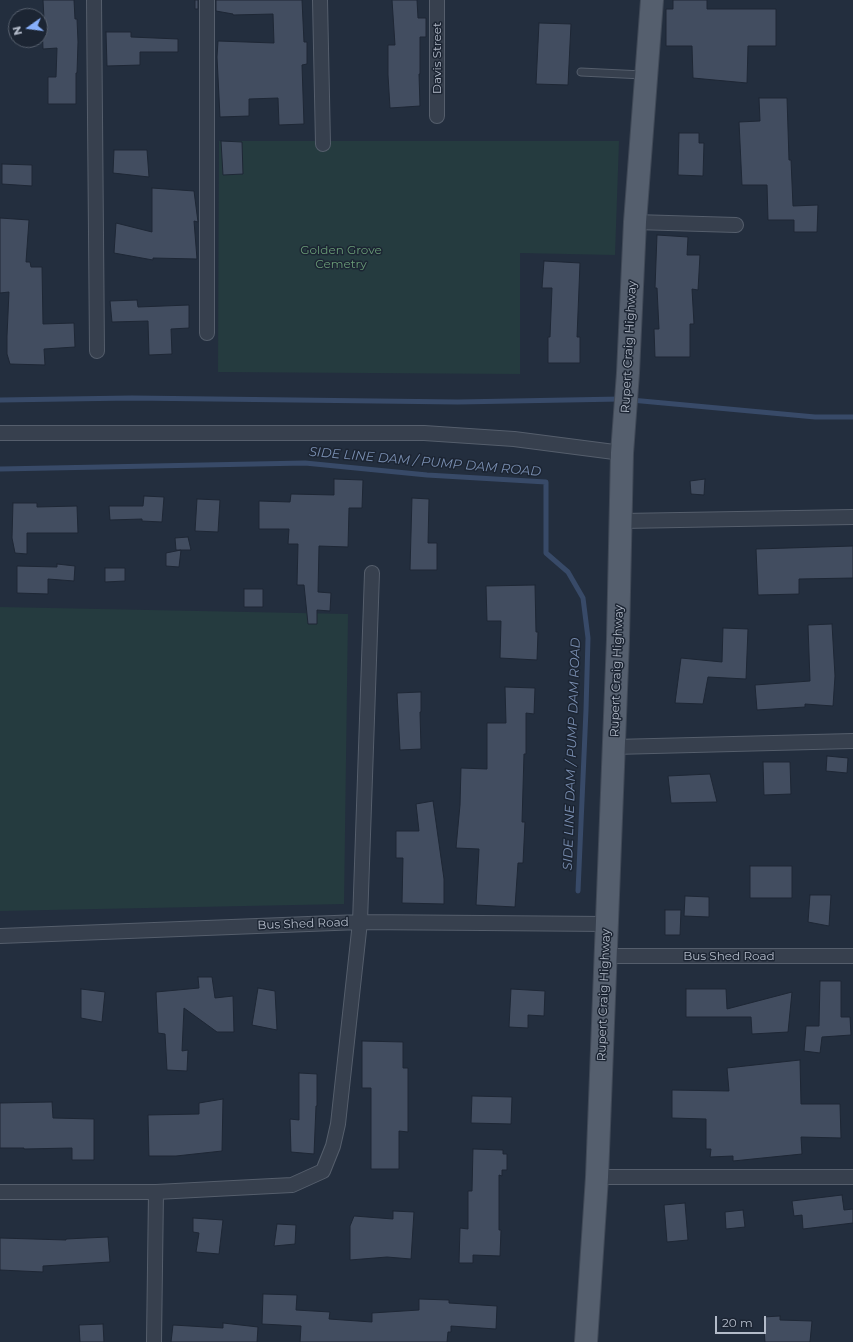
<!DOCTYPE html>
<style>
body{margin:0}
#map{position:relative;width:853px;height:1342px;overflow:hidden;background:#232e3e;font-family:Montserrat,sans-serif}
canvas{display:block}
.north{position:absolute;left:8px;top:8px;width:40px;height:40px;box-sizing:border-box;background:#1c2533;border:1px solid #58616f;border-radius:50%;rotate:256deg;font-size:11px;font-weight:700;line-height:16px;text-align:center;color:#b3bbc9}
.north::after{content:'';display:block;margin:auto;width:14px;height:18px;background:#87affa;clip-path:polygon(50% 0,100% 100%,50% 72%,0 100%)}
.scale{position:absolute;left:715px;top:1316px;width:51px;height:18px;box-sizing:border-box;border:2px solid #b3bbc9;border-top:0;padding-left:5px;font-size:12px;line-height:14px;white-space:nowrap;color:#b3bbc9;-webkit-text-stroke:3px #1c2533;paint-order:stroke}
</style>
<div id="map">
<canvas width="853" height="1342"></canvas>
<div class="north">N</div>
<div class="scale">20 m</div>
</div>
<script>
const context = document.querySelector('canvas').getContext('2d');
context.lineJoin = 'round';
function fill(path, color) {
  context.fillStyle = color;
  context.fill(path, 'evenodd');
}
function shape(rows) {
  const path = new Path2D();
  for (const r of rows) {
    path.moveTo(r[0], r[1]);
    for (let i = 2; i < r.length; i += 2) path.lineTo(r[i], r[i + 1]);
  }
  return path;
}
function strokePath(path, color, width, dash) {
  context.strokeStyle = color;
  context.lineWidth = width;
  context.lineCap = dash ? 'butt' : 'round';
  context.setLineDash(dash || []);
  context.stroke(path);
}
function drawText(font, color, halo, rows, align = 'center') {
  context.font = font + ' Montserrat,sans-serif';
  context.lineWidth = 3;
  context.setLineDash([]);
  context.textBaseline = 'middle';
  context.strokeStyle = halo;
  context.fillStyle = color;
  for (const [text, x, y, turn = 0] of rows) {
    context.save();
    context.translate(x, y);
    context.rotate((+turn || 0) * Math.PI / 180);
    context.textAlign = isNaN(turn) ? turn : align;
    if (halo) context.strokeText(text, 0, 0);
    context.fillText(text, 0, 0);
    context.restore();
  }
}
fill(shape([
 [219,141,619,141,615,255,520,253,520,374,218,372],
 [0,607,348,614,344,904,0,911]
]), '#253b3f');
strokePath(shape([
 [0,400,132,398,458,402,621,399],
 [631,400,815,417,853,417],
 [0,469,305,463,427,475,546,482,546,553,568,572,583,598,588,638,586,710,578,891]
]), '#384a68', 5);
const building = shape([
 [43,0,74,0,75,19,77,19,78,42,77,73,76,73,76,104,48,104,48,77,56,77,57,48,43,49,42,19,44,19,43,0],
 [195,0,198,0,198,9,195,9,195,0],
 [216,0,302,0,304,42,307,42,307,64,302,65,304,124,279,125,278,98,249,99,249,116,220,117,217,57,218,41,274,43,273,14,233,15,233,14,216,11,216,0],
 [392,0,417,0,418,18,426,18,426,37,420,37,420,74,419,74,420,106,390,108,388,75,388,45,395,45,392,0],
 [673,0,707,0,707,9,776,9,776,46,748,46,747,83,693,78,692,46,666,46,666,9,673,9,673,0],
 [539,23,571,24,568,85,536,84,539,23],
 [106,32,131,32,131,37,178,39,178,52,140,52,140,65,107,66,106,32],
 [759,98,787,98,789,160,791,160,793,206,818,205,817,232,794,232,794,220,768,220,767,185,742,185,739,122,760,121,759,98],
 [679,133,699,133,699,143,704,143,703,176,678,175,679,133],
 [221,141,242,142,243,174,223,175,221,141],
 [114,150,147,150,149,177,113,173,114,150],
 [2,164,32,165,32,186,2,184,2,164],
 [152,188,194,191,198,222,194,221,197,259,153,258,153,260,114,253,116,223,152,232,152,188],
 [0,218,29,220,26,262,30,262,31,267,42,267,43,324,74,323,75,347,44,349,45,365,10,364,7,354,7,336,9,292,0,293,0,218],
 [657,235,688,237,687,255,700,255,698,290,692,289,694,324,690,324,690,357,655,357,654,329,659,329,657,288,655,288,657,235],
 [544,261,580,263,577,337,580,337,580,363,548,363,548,337,550,337,552,288,542,288,544,261],
 [137,300,138,307,189,305,189,328,171,329,172,354,149,355,148,321,112,322,110,301,137,300],
 [334,479,363,480,362,508,349,508,348,547,319,546,318,592,331,593,330,611,317,610,317,624,308,624,304,585,297,585,298,544,288,544,289,529,259,529,259,501,290,502,291,494,334,495,334,479],
 [705,479,704,495,691,494,690,481,705,479],
 [144,496,164,497,162,522,142,521,142,519,110,520,109,506,143,506,144,496],
 [412,498,429,499,428,543,437,543,437,570,410,570,412,498],
 [197,499,220,500,218,532,195,531,197,499],
 [13,503,37,503,37,507,77,506,78,533,27,533,27,554,15,553,12,538,13,503],
 [188,537,191,550,181,550,179,567,166,566,166,553,181,550,176,550,175,538,188,537],
 [853,546,853,578,799,579,799,594,758,595,756,549,853,546],
 [57,564,75,566,74,581,48,579,48,594,17,593,17,566,57,567,57,564],
 [105,568,125,568,125,581,105,582,105,568],
 [535,585,536,632,538,632,537,660,500,658,501,621,487,621,486,586,535,585],
 [244,589,263,589,263,607,244,607,244,589],
 [832,624,835,676,833,706,805,704,805,707,757,710,755,685,810,681,808,625,832,624],
 [723,628,748,629,746,679,708,677,703,704,675,703,681,658,722,662,723,628],
 [505,687,535,688,534,714,526,713,526,754,524,754,522,822,525,822,523,863,518,863,515,907,476,905,479,849,456,848,460,805,461,768,487,769,487,723,506,723,505,687],
 [421,692,421,712,420,712,421,749,400,750,397,693,421,692],
 [827,756,848,758,847,773,826,771,827,756],
 [763,762,790,762,791,794,764,795,763,762],
 [710,774,717,802,671,803,668,776,710,774],
 [433,801,444,879,444,904,402,903,403,858,396,858,396,831,419,831,416,804,433,801],
 [750,866,792,866,792,898,750,898,750,866],
 [810,895,831,895,829,926,808,922,810,895],
 [685,896,709,897,709,917,684,916,685,896],
 [665,910,681,910,680,935,665,935,665,910],
 [198,977,212,977,215,998,233,996,234,1032,217,1032,184,1008,182,1051,188,1050,187,1071,167,1070,165,1034,158,1033,156,992,199,988,198,977],
 [820,981,841,981,841,1017,850,1017,851,1035,822,1037,820,1053,804,1051,806,1026,819,1026,820,981],
 [258,988,275,991,277,1030,252,1025,258,988],
 [81,989,105,992,102,1022,81,1018,81,989],
 [511,989,545,991,544,1016,528,1015,528,1028,509,1027,511,989],
 [686,989,726,989,727,1009,792,992,788,1032,752,1034,751,1017,686,1017,686,989],
 [362,1041,403,1042,403,1068,408,1068,408,1132,399,1131,399,1169,371,1169,371,1088,362,1088,362,1041],
 [800,1060,801,1104,840,1104,841,1138,801,1137,802,1154,733,1161,733,1156,710,1157,711,1149,706,1149,706,1119,672,1118,672,1090,729,1091,727,1068,800,1060],
 [299,1073,317,1074,317,1106,316,1106,314,1154,291,1152,290,1119,299,1120,299,1073],
 [472,1096,512,1097,511,1124,471,1123,472,1096],
 [223,1099,222,1151,176,1156,149,1156,148,1115,199,1114,199,1103,223,1099],
 [52,1102,53,1118,94,1119,94,1160,72,1160,72,1148,24,1149,24,1148,0,1148,0,1103,52,1102],
 [473,1149,503,1150,503,1154,507,1154,507,1170,502,1170,502,1176,499,1175,499,1230,501,1230,500,1256,473,1255,473,1263,459,1263,460,1228,468,1229,468,1191,472,1191,473,1149],
 [842,1195,844,1210,853,1209,853,1223,803,1229,802,1215,794,1216,792,1201,842,1195],
 [685,1203,688,1240,667,1242,664,1205,685,1203],
 [743,1210,745,1227,726,1229,725,1212,743,1210],
 [393,1211,414,1212,411,1259,387,1257,350,1260,350,1226,354,1216,393,1219,393,1211],
 [193,1218,223,1220,219,1254,196,1252,199,1233,193,1232,193,1218],
 [277,1224,296,1225,295,1244,274,1246,277,1224],
 [108,1237,110,1262,43,1266,43,1272,0,1270,0,1238,66,1240,66,1239,108,1237],
 [263,1294,297,1295,296,1310,330,1312,329,1319,372,1322,372,1313,419,1310,419,1299,449,1300,449,1303,497,1306,496,1329,451,1326,451,1332,448,1332,447,1342,300,1342,301,1326,262,1324,263,1294],
 [780,1316,780,1320,812,1321,810,1342,765,1342,763,1317,780,1316],
 [223,1323,258,1327,257,1342,171,1342,173,1325,223,1328,223,1323],
 [103,1324,104,1342,80,1342,79,1325,103,1324]
]);
fill(building, '#424d60');
strokePath(building, '#1e2735', 1);
const lane = shape([
 [581,72,643,75]
]);
const street = shape([
 [94,0,97,351],
 [207,0,207,333],
 [320,0,323,144],
 [437,0,437,116],
 [635,222,736,225],
 [0,433,424,433,514,439,622,453],
 [622,521,853,517],
 [614,747,853,741],
 [0,936,360,922,606,924],
 [605,956,853,956],
 [597,1177,853,1177],
 [0,1192,156,1192,292,1185,323,1171,333,1146,338,1124,360,922,372,573],
 [154,1342,156,1192]
]);
const primary = shape([
 [586,1342,597,1177,618,639,622,453,628,373,635,222,652,0]
]);
strokePath(lane, '#555e6c', 9);
strokePath(street, '#555e6c', 16);
strokePath(primary, '#404957', 24);
strokePath(lane, '#37404e', 7);
strokePath(street, '#37404e', 14);
strokePath(primary, '#555f6e', 22);
drawText('12px', '#b3bbc9', '#1c2533', [
 ["Davis Street",437,58,-90],
 ["Rupert Craig Highway",629,347,-87],
 ["Rupert Craig Highway",617,671,-88],
 ["Bus Shed Road",303,924,-2],
 ["Bus Shed Road",729,956],
 ["Rupert Craig Highway",604,995,-88]
]);
drawText('12px', '#699b76', '#1c2533', [
 ["Golden Grove",341,250],
 ["Cemetry",341,264]
]);
drawText('italic 13px', '#7a8fb2', '#1c2533', [
 ["SIDE LINE DAM / PUMP DAM ROAD",425,462,5],
 ["SIDE LINE DAM / PUMP DAM ROAD",572,754,-88]
]);
</script>
